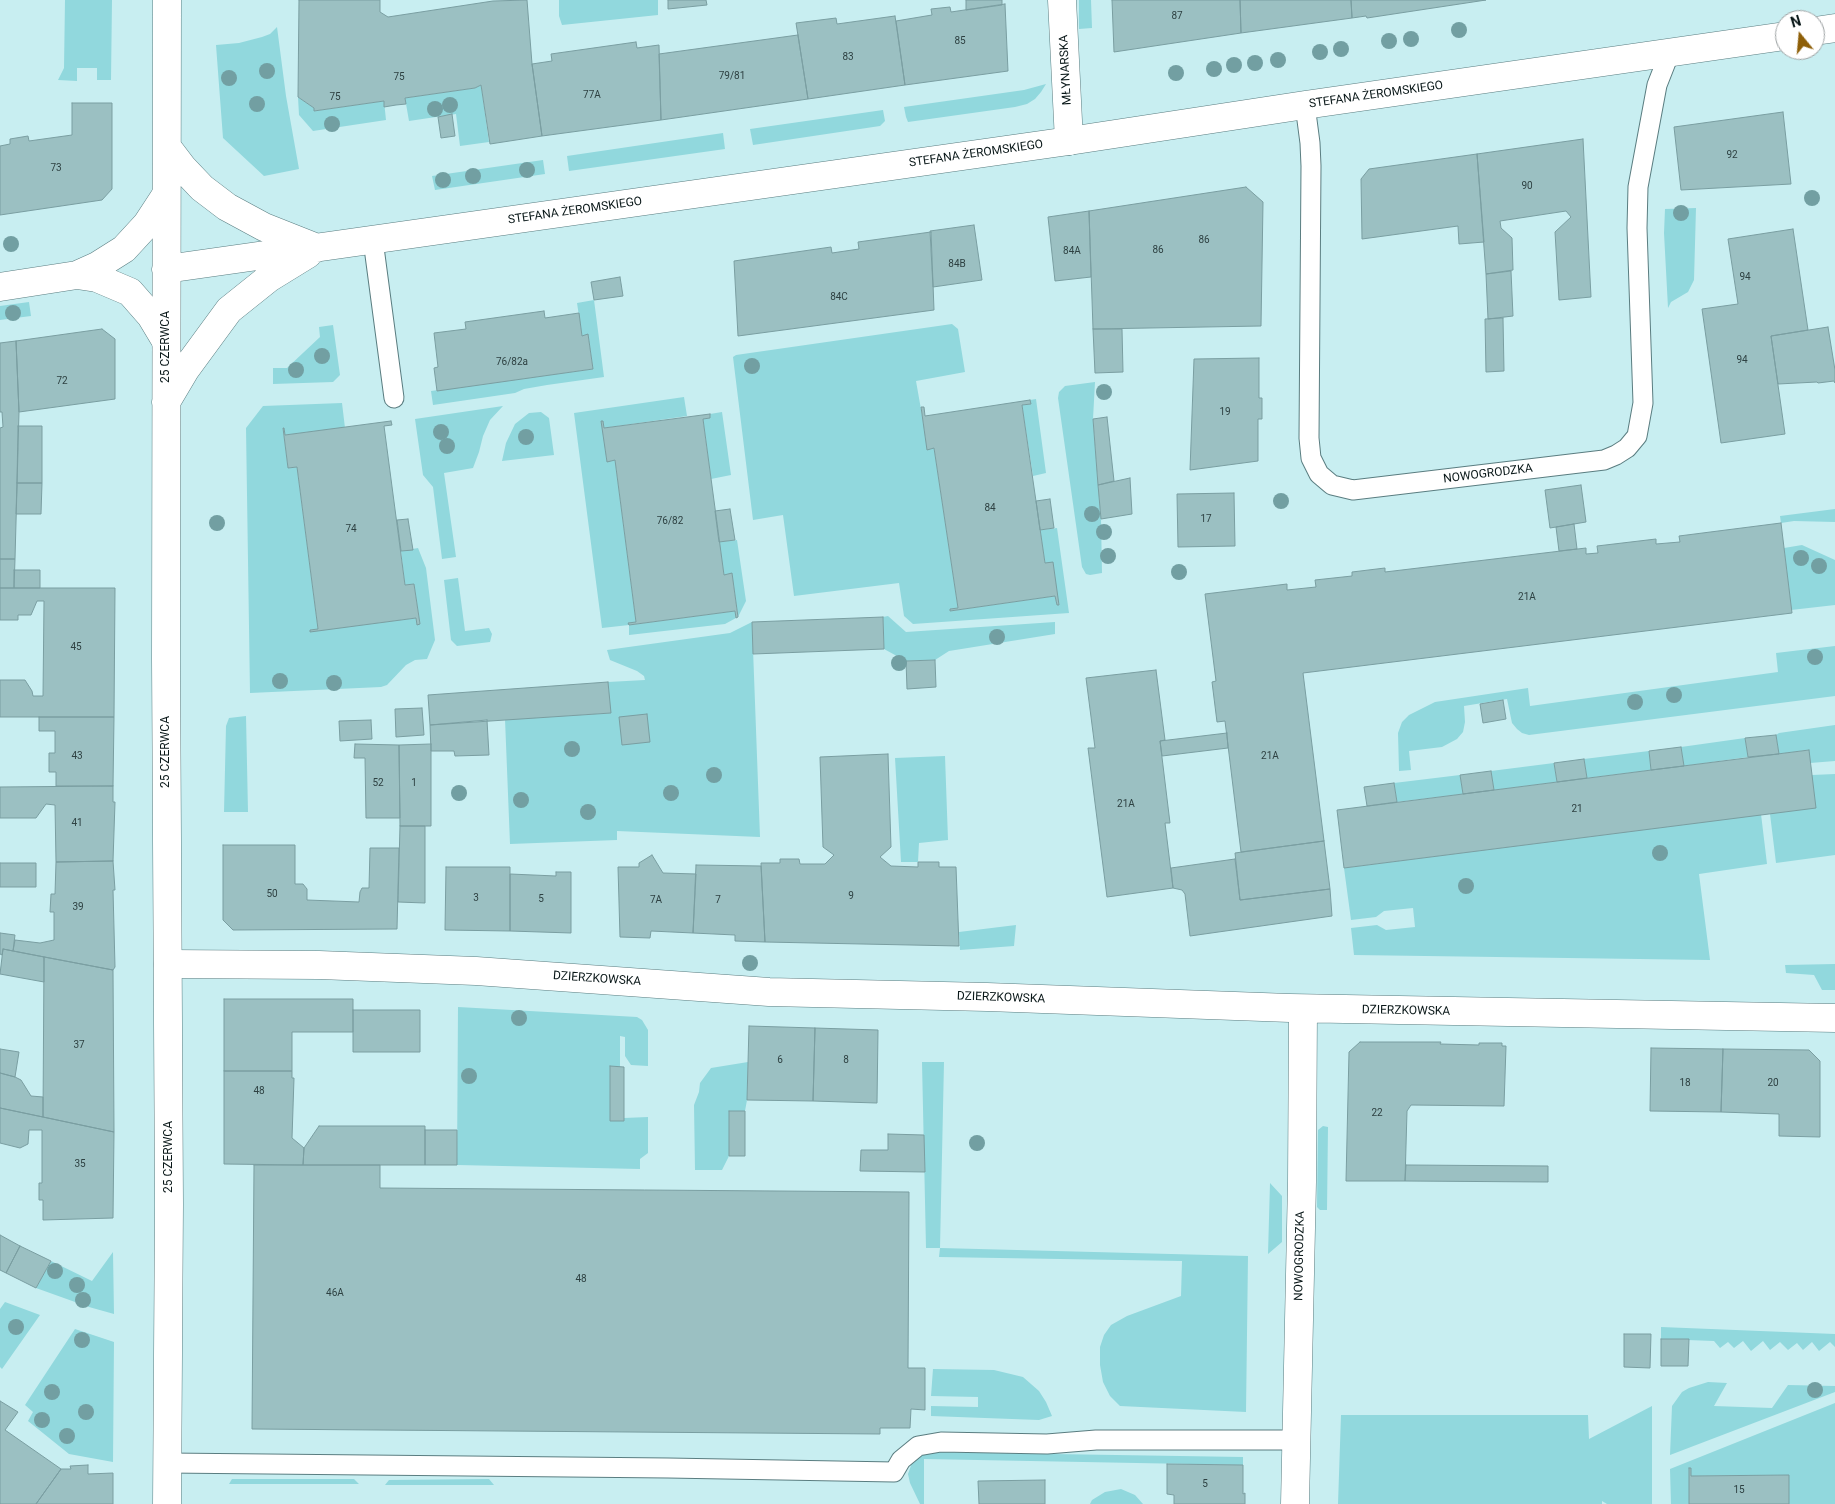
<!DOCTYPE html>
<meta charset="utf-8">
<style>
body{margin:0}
#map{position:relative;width:1835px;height:1504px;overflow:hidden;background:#c8eef1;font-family:Roboto,sans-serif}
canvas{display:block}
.north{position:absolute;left:1775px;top:10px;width:50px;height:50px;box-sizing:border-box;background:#fff;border:1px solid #9da2a3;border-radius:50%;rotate:343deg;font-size:14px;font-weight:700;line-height:20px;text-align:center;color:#091718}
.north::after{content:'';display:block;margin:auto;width:18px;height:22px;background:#8e5f08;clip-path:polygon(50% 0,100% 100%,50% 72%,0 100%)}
</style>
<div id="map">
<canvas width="1835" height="1504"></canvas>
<div class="north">N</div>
</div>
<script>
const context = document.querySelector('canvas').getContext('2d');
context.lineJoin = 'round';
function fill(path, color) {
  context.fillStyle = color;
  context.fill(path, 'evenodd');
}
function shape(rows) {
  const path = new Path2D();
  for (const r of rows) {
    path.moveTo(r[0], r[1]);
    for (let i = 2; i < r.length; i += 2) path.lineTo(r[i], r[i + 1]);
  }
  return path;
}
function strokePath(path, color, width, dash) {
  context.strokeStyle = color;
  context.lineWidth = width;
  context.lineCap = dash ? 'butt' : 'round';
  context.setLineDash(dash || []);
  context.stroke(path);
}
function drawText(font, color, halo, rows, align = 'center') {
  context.font = font + ' Roboto,sans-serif';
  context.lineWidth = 5;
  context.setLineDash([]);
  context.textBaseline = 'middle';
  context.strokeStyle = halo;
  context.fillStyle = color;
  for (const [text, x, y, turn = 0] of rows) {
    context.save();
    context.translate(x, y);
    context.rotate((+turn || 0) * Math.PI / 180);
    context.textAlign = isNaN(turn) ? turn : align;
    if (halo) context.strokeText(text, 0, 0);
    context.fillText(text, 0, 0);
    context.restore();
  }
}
fill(shape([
 [65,0,112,0,111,80,97,80,97,68,77,68,77,81,58,80,64,68],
 [559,0,658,0,658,15,562,25,559,16],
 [1079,0,1091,0,1092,28,1079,29],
 [277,27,286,96,299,169,264,176,223,138,216,45,239,43,262,37,270,34],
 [1046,84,1041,92,1035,99,1027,104,1015,107,908,122,906,117,904,107,1024,90],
 [481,85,489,142,460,146,456,114,409,121,405,98,475,88],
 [298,97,314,108,314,111,384,101,386,120,313,131,299,115],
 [883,110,885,121,880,126,753,145,750,129],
 [723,133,725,149,569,171,567,156],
 [543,160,545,174,435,190,432,176],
 [1696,208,1694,280,1688,292,1671,302,1668,308,1664,233,1665,209],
 [594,300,604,377,547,385,524,389,515,393,433,405,431,391,593,369,588,335,582,336,577,303],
 [29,302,31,316,0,320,0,306],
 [952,324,958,329,965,372,916,381,928,449,934,448,958,608,950,609,950,611,1055,596,1057,605,1059,605,1045,563,1040,530,1057,528,1069,613,913,624,904,616,899,583,794,596,783,515,753,520,733,357,736,355],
 [333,325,340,375,333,382,273,384,273,368,287,368,320,337,319,327],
 [1095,382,1093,419,1101,519,1102,573,1090,575,1086,574,1082,567,1058,398,1059,392,1065,386],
 [684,397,687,416,604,428,603,422,602,422,607,461,615,460,636,622,629,623,629,625,735,611,736,618,725,624,629,635,629,625,602,628,574,413],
 [1036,399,1046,473,1033,476,1022,405,1031,404,1030,400],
 [342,403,345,428,285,435,284,429,283,429,288,468,297,467,318,629,310,630,310,631,416,618,417,624,420,624,414,584,405,585,401,551,418,548,426,568,435,640,427,659,415,660,406,665,387,685,381,687,250,693,246,428,263,406],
 [503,406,490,420,483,436,479,452,473,468,444,473,456,557,442,559,433,487,423,475,415,419],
 [541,412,549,418,554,455,502,461,506,443,515,424,529,413],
 [722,412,731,475,711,479,703,419,710,418,710,414],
 [1835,509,1835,522,1794,521,1781,523,1780,516],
 [737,540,746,601,738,617,732,574,724,575,719,542],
 [1802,545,1835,560,1835,605,1791,610,1784,548],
 [458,578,465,631,489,628,492,634,490,642,457,646,451,640,444,580],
 [888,616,906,632,1055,622,1055,634,949,651,935,660,906,661,884,649,883,617],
 [752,622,760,837,617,831,617,840,510,844,505,719,610,713,608,682,645,680,644,676,637,671,610,660,607,650,730,633],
 [1835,646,1835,696,1529,735,1522,733,1517,729,1512,723,1507,699,1464,706,1465,722,1463,732,1457,739,1442,747,1409,751,1411,770,1399,771,1398,733,1402,722,1409,715,1435,702,1528,688,1530,706,1778,672,1776,653],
 [246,716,248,812,224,812,226,726,229,718],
 [1835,725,1835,761,1810,763,1808,750,1779,754,1776,735,1779,733],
 [1745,738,1748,757,1684,766,1681,747],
 [1649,751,1651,770,1587,778,1584,759],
 [945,756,948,840,919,843,918,862,901,862,895,758],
 [1554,763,1557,782,1494,790,1491,771],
 [1835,774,1835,855,1776,863,1770,814,1812,775],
 [1460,775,1463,794,1397,802,1394,783],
 [1761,814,1767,864,1699,874,1710,960,1354,955,1351,928,1377,925,1386,930,1415,927,1413,908,1384,911,1376,917,1351,920,1344,868],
 [1016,925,1014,946,960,950,959,932],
 [1835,964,1835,990,1822,990,1814,975,1786,973,1785,965],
 [458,1007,637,1017,642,1020,648,1030,648,1066,631,1065,625,1056,625,1037,620,1036,620,1067,610,1067,610,1121,623,1121,624,1118,648,1117,648,1153,640,1159,640,1169,457,1165],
 [748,1062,747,1100,745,1111,729,1111,729,1156,722,1170,695,1170,694,1105,699,1092,700,1083,711,1068],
 [922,1062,944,1062,940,1248,1248,1256,1246,1412,1120,1406,1110,1396,1103,1382,1100,1365,1100,1347,1104,1335,1111,1325,1127,1316,1181,1296,1182,1261,939,1257,940,1248,926,1248],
 [1323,1126,1328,1127,1327,1210,1320,1210,1317,1207,1318,1130],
 [1270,1183,1282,1196,1282,1242,1268,1254],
 [113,1252,114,1314,89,1307,36,1288,51,1261,92,1281],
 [5,1302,40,1315,2,1369,0,1367,0,1309],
 [1661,1327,1835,1334,1835,1347,1830,1342,1819,1351,1812,1342,1803,1350,1797,1343,1788,1350,1780,1342,1770,1350,1763,1341,1751,1351,1743,1341,1734,1348,1728,1342,1720,1348,1714,1341,1661,1339],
 [75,1329,114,1342,113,1462,69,1454,28,1421,33,1412,25,1405],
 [933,1369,994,1370,1023,1377,1039,1391,1046,1402,1052,1416,1039,1420,931,1416,931,1406,978,1407,978,1397,931,1396],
 [1708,1382,1727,1383,1714,1406,1772,1408,1788,1385,1835,1386,1835,1392,1670,1455,1672,1406,1682,1392,1689,1388],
 [1835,1403,1835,1504,1789,1504,1789,1475,1691,1476,1691,1468,1689,1468,1689,1504,1671,1504,1670,1469],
 [1652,1406,1652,1504,1607,1504,1602,1501,1602,1504,1338,1504,1341,1415,1588,1415,1589,1439],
 [925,1452,1243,1457,1243,1465,924,1459,924,1504,920,1504,910,1483,908,1474,913,1460],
 [232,1479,354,1479,359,1484,229,1484],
 [489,1479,494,1485,385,1485,389,1480],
 [1121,1489,1135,1495,1143,1504,1090,1504,1092,1500,1105,1492]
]), '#91d8dd');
const building = shape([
 [299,0,380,0,380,12,388,17,493,1,527,0,532,64,542,136,490,144,481,85,475,88,405,98,406,104,396,105,384,107,384,101,314,111,314,108,298,97,299,0],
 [668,0,706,0,707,5,668,9,668,0],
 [966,0,1002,0,1002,5,966,10,966,0],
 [1112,0,1240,0,1241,33,1114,52,1112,0],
 [1240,0,1351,0,1352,18,1241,33,1240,0],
 [1351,0,1486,0,1367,18,1366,16,1352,18,1351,0],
 [1005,4,1008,71,905,85,896,21,932,15,931,9,950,7,951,12,1005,4],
 [895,16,905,85,808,99,796,23,836,18,837,24,895,16],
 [798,35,808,99,661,120,659,54,798,35],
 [636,42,637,48,659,45,661,120,542,136,532,64,552,61,551,54,636,42],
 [72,103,112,103,112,189,102,200,0,215,0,146,10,144,10,139,28,136,29,141,72,135,72,103],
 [1783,112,1791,184,1681,190,1674,127,1783,112],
 [452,114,455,136,441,138,438,117,452,114],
 [1583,139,1591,297,1559,300,1555,232,1571,217,1566,211,1500,221,1501,228,1512,238,1513,270,1486,274,1477,154,1583,139],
 [1477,154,1484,242,1459,244,1458,226,1362,239,1361,179,1369,169,1477,154],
 [1246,187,1263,202,1261,326,1093,329,1089,211,1246,187],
 [1089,211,1091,277,1055,281,1048,217,1089,211],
 [974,225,982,280,933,287,930,231,974,225],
 [1793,229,1808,330,1771,336,1785,434,1721,443,1702,309,1738,304,1728,239,1793,229],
 [931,232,934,310,738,336,734,261,831,247,832,253,859,249,858,242,931,232],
 [1511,271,1513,316,1488,319,1486,274,1511,271],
 [620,277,623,296,594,300,591,282,620,277],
 [544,311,545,318,579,313,582,336,588,334,593,369,437,391,434,368,438,367,434,333,466,329,465,322,544,311],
 [1503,318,1504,371,1486,372,1485,319,1503,318],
 [1828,327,1835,370,1835,383,1834,381,1818,383,1817,382,1778,384,1771,336,1828,327],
 [102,329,115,339,115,399,19,412,16,341,102,329],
 [1093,329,1122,329,1123,372,1095,373,1093,329],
 [16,341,19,412,15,559,0,559,0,428,3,427,2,412,0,412,0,343,16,341],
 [1259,358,1259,398,1262,398,1262,419,1258,419,1258,461,1190,470,1194,359,1259,358],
 [1030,400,1031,404,1022,405,1045,563,1053,562,1059,605,1057,605,1055,596,950,611,950,609,958,608,934,448,927,450,921,407,924,407,925,416,1030,400],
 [710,414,710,418,703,419,724,575,732,573,738,617,736,618,735,611,629,625,628,623,636,622,615,460,607,462,601,421,603,421,604,428,710,414],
 [1107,417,1114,481,1098,485,1093,419,1107,417],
 [391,421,392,425,384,426,405,585,414,584,420,624,417,625,416,618,310,632,310,630,318,629,297,467,288,468,283,428,284,428,285,435,391,421],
 [18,426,42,426,42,483,17,483,18,426],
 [1130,478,1132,514,1101,519,1098,485,1130,478],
 [17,483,42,483,41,514,16,514,17,483],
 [1581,485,1586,522,1550,528,1545,490,1581,485],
 [1234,493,1235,546,1178,547,1177,494,1234,493],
 [1050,499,1054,528,1040,530,1036,501,1050,499],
 [730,509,735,540,719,542,715,511,730,509],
 [408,519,413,550,401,551,397,520,408,519],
 [1781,523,1792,613,1303,673,1324,841,1241,852,1225,721,1217,722,1212,682,1216,681,1205,594,1287,584,1287,590,1316,587,1315,580,1352,576,1352,572,1385,568,1385,572,1586,548,1586,554,1598,553,1597,546,1656,539,1656,544,1680,542,1679,536,1781,523],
 [1574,524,1577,549,1559,551,1556,527,1574,524],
 [0,559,15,559,14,588,0,588,0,559],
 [14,570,40,570,40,588,14,588,14,570],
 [0,588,115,588,114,717,0,717,0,680,25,680,32,691,33,696,43,696,44,601,37,601,31,615,18,615,18,620,0,620,0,588],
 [883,617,884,649,753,654,752,622,883,617],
 [935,660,936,687,907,689,906,661,935,660],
 [1156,670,1165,740,1160,741,1170,823,1165,823,1173,888,1107,897,1088,748,1095,748,1086,678,1156,670],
 [608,682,611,713,430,725,428,695,608,682],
 [1503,700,1506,719,1483,723,1480,704,1503,700],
 [422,708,424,735,396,737,395,709,422,708],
 [647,714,650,742,622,745,619,717,647,714],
 [39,717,114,717,113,786,56,786,56,772,49,772,49,753,55,753,55,731,39,731,39,717],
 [371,720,372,739,340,741,339,721,371,720],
 [487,720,489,755,455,756,454,751,431,751,430,725,487,720],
 [1227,733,1228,748,1162,756,1160,741,1227,733],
 [1776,735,1779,754,1748,757,1745,738,1776,735],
 [355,744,399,745,400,818,366,818,365,758,354,758,355,744],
 [431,744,431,826,400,826,399,745,431,744],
 [1681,747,1684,766,1651,770,1649,751,1681,747],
 [1809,750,1816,808,1344,868,1337,810,1809,750],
 [888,754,891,847,880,857,891,866,918,867,918,862,939,862,939,867,956,867,959,946,765,942,761,863,780,863,780,859,799,859,800,864,825,864,834,855,823,847,820,757,888,754],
 [1584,759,1587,778,1557,782,1554,763,1584,759],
 [1491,771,1494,790,1463,794,1460,775,1491,771],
 [1394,783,1397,802,1367,806,1364,787,1394,783],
 [113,786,113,802,115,802,113,861,56,862,55,805,46,804,36,818,0,818,0,787,113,786],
 [400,826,425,826,425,903,398,902,400,826],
 [1324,841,1330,889,1240,900,1235,853,1324,841],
 [223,845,295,845,295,884,303,884,307,889,307,900,359,902,360,892,362,888,369,888,370,848,399,848,397,929,233,930,223,920,223,845],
 [652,855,663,873,696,874,693,933,651,931,650,938,620,937,618,867,639,867,639,863,652,855],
 [1235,859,1240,900,1330,889,1332,916,1190,936,1185,894,1182,890,1173,888,1171,868,1235,859],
 [113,861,115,890,113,890,115,967,113,970,13,951,15,940,40,943,54,940,54,912,50,912,51,894,55,894,56,862,113,861],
 [0,863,36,863,36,887,0,887,0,863],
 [696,865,761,866,765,942,735,941,735,935,693,933,696,865],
 [446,867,510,867,510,931,445,930,446,867],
 [556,872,571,872,571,933,510,931,510,874,556,876,556,872],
 [0,933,15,935,13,951,3,949,2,955,0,954,0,933],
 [3,949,44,957,44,982,0,974,3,949],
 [44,957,113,970,114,1132,43,1117,44,957],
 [224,999,353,999,353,1032,292,1032,292,1071,224,1071,224,999],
 [353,1010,420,1010,420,1052,353,1052,353,1010],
 [749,1026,815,1028,813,1101,747,1100,749,1026],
 [815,1028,878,1030,877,1103,813,1101,815,1028],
 [1360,1042,1441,1042,1440,1044,1479,1045,1479,1043,1502,1043,1502,1046,1506,1046,1504,1106,1411,1105,1407,1111,1405,1181,1346,1181,1349,1052,1360,1042],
 [1651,1048,1723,1049,1721,1112,1650,1111,1651,1048],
 [0,1049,19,1052,15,1077,0,1073,0,1049],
 [1723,1049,1809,1050,1820,1061,1820,1137,1779,1136,1779,1114,1721,1112,1723,1049],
 [610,1066,624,1067,624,1121,610,1121,610,1066],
 [224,1071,292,1071,292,1078,294,1078,292,1138,304,1148,303,1165,224,1164,224,1071],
 [0,1073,15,1077,21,1080,31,1096,43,1097,43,1117,0,1108,0,1073],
 [0,1108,114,1132,113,1218,43,1220,43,1200,39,1200,39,1183,42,1183,42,1130,29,1130,28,1144,20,1148,0,1143,0,1108],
 [729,1111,745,1111,745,1156,729,1156,729,1111],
 [319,1126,425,1126,425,1165,303,1165,304,1148,319,1126],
 [425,1130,457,1130,457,1165,425,1165,425,1130],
 [888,1134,924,1135,925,1172,860,1171,861,1150,888,1150,888,1134],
 [254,1165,380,1165,380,1188,909,1192,908,1368,925,1368,925,1410,911,1409,910,1428,880,1428,880,1434,252,1429,254,1165],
 [1406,1165,1548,1166,1548,1182,1405,1181,1406,1165],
 [0,1235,20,1246,6,1273,0,1270,0,1235],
 [20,1246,51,1261,36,1288,6,1273,20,1246],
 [1624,1334,1651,1334,1650,1368,1624,1367,1624,1334],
 [1661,1339,1689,1339,1688,1366,1661,1366,1661,1339],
 [0,1401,18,1412,5,1430,61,1469,36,1504,0,1504,0,1401],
 [1167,1464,1243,1465,1243,1494,1245,1493,1245,1504,1174,1504,1174,1495,1167,1494,1167,1464],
 [88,1465,88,1474,113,1473,113,1504,36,1504,61,1469,71,1469,70,1466,88,1465],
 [1689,1468,1691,1468,1691,1476,1789,1475,1789,1504,1689,1504,1689,1468],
 [1045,1480,1045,1504,979,1504,978,1481,1045,1480]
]);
fill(building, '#9bc0c2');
strokePath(building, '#7a9ea1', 1);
const service = shape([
 [1305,105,1310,143,1311,166,1309,438,1311,458,1319,474,1332,485,1353,490,1604,460,1616,455,1627,448,1637,436,1643,403,1637,228,1638,187,1657,85,1670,52],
 [373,240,394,398],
 [167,1463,668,1468,894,1472,901,1460,918,1446,941,1442,1047,1444,1096,1440,1297,1440]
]);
const minor = shape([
 [1062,0,1069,141],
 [77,275,97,266,124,249,147,224,166,195],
 [0,287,77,275,97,278,130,292,151,316,166,341],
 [168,964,319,965,476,971,769,992,987,997,1290,1008,1835,1018],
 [1295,1504,1302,1182,1303,1009]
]);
const tertiary = shape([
 [167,0,166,659,169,1204,167,1504],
 [1815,31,1835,28],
 [167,147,183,168,202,188,227,207,264,227,317,248],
 [166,269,1069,141,1305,105,1785,36],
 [166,402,185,370,229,310,269,278,308,254]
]);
strokePath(service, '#5a7d80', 21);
strokePath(minor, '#5a7d80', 29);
strokePath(tertiary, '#5a7d80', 29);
strokePath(service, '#fff', 19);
strokePath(minor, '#fff', 28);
strokePath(tertiary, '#fff', 28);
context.fillStyle = '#729fa2';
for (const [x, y] of [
 [1459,30],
 [1411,39],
 [1389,41],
 [1341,49],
 [1320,52],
 [1278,60],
 [1255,63],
 [1234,65],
 [1214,69],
 [267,71],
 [1176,73],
 [229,78],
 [257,104],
 [450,105],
 [435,109],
 [332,124],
 [527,170],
 [473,176],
 [443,180],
 [1812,198],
 [1681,213],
 [11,244],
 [13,313],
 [322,356],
 [752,366],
 [296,370],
 [1104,392],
 [441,432],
 [526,437],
 [447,446],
 [1281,501],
 [1092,514],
 [217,523],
 [1104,532],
 [1108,556],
 [1801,558],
 [1819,566],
 [1179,572],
 [997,637],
 [1815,657],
 [899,663],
 [280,681],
 [334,683],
 [1674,695],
 [1635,702],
 [572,749],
 [714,775],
 [459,793],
 [671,793],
 [521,800],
 [588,812],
 [1660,853],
 [1466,886],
 [750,963],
 [519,1018],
 [469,1076],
 [977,1143],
 [55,1271],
 [77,1285],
 [83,1300],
 [16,1327],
 [82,1340],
 [1815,1390],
 [52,1392],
 [86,1412],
 [42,1420],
 [67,1436]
]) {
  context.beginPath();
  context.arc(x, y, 8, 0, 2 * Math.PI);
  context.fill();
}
drawText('10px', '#2e4142', null, [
 ["87",1177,16],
 ["85",960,41],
 ["83",848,57],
 ["79/81",732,76],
 ["75",399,77],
 ["77A",592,95],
 ["75",335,97],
 ["92",1732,155],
 ["73",56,168],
 ["90",1527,186],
 ["86",1204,240],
 ["86",1158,250],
 ["84A",1072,251],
 ["84B",957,264],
 ["94",1745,277],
 ["84C",839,297],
 ["94",1742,360],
 ["76/82a",512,362],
 ["72",62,381],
 ["19",1225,412],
 ["84",990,508],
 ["17",1206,519],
 ["76/82",670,521],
 ["74",351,529],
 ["21A",1527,597],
 ["45",76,647],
 ["43",77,756],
 ["21A",1270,756],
 ["52",378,783],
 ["1",414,783],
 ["21A",1126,804],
 ["21",1577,809],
 ["41",77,823],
 ["50",272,894],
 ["9",851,896],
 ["3",476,898],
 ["5",541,899],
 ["7A",656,900],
 ["7",718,900],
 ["39",78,907],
 ["37",79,1045],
 ["6",780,1060],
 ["8",846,1060],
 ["18",1685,1083],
 ["20",1773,1083],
 ["48",259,1091],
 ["22",1377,1113],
 ["35",80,1164],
 ["48",581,1279],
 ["46A",335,1293],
 ["5",1205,1484],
 ["15",1739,1490]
]);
drawText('12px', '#091718', '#fff', [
 ["MŁYNARSKA",1066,70,-93],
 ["STEFANA ŻEROMSKIEGO",1376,95,-8],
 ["STEFANA ŻEROMSKIEGO",976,154,-8],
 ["STEFANA ŻEROMSKIEGO",575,211,-8],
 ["25 CZERWCA",166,347,-90],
 ["NOWOGRODZKA",1488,474,-7],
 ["25 CZERWCA",166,752,-90],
 ["DZIERZKOWSKA",597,979,4],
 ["DZIERZKOWSKA",1001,998,2],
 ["DZIERZKOWSKA",1406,1011,1],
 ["25 CZERWCA",169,1157,-90],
 ["NOWOGRODZKA",1300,1256,-89]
]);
</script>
